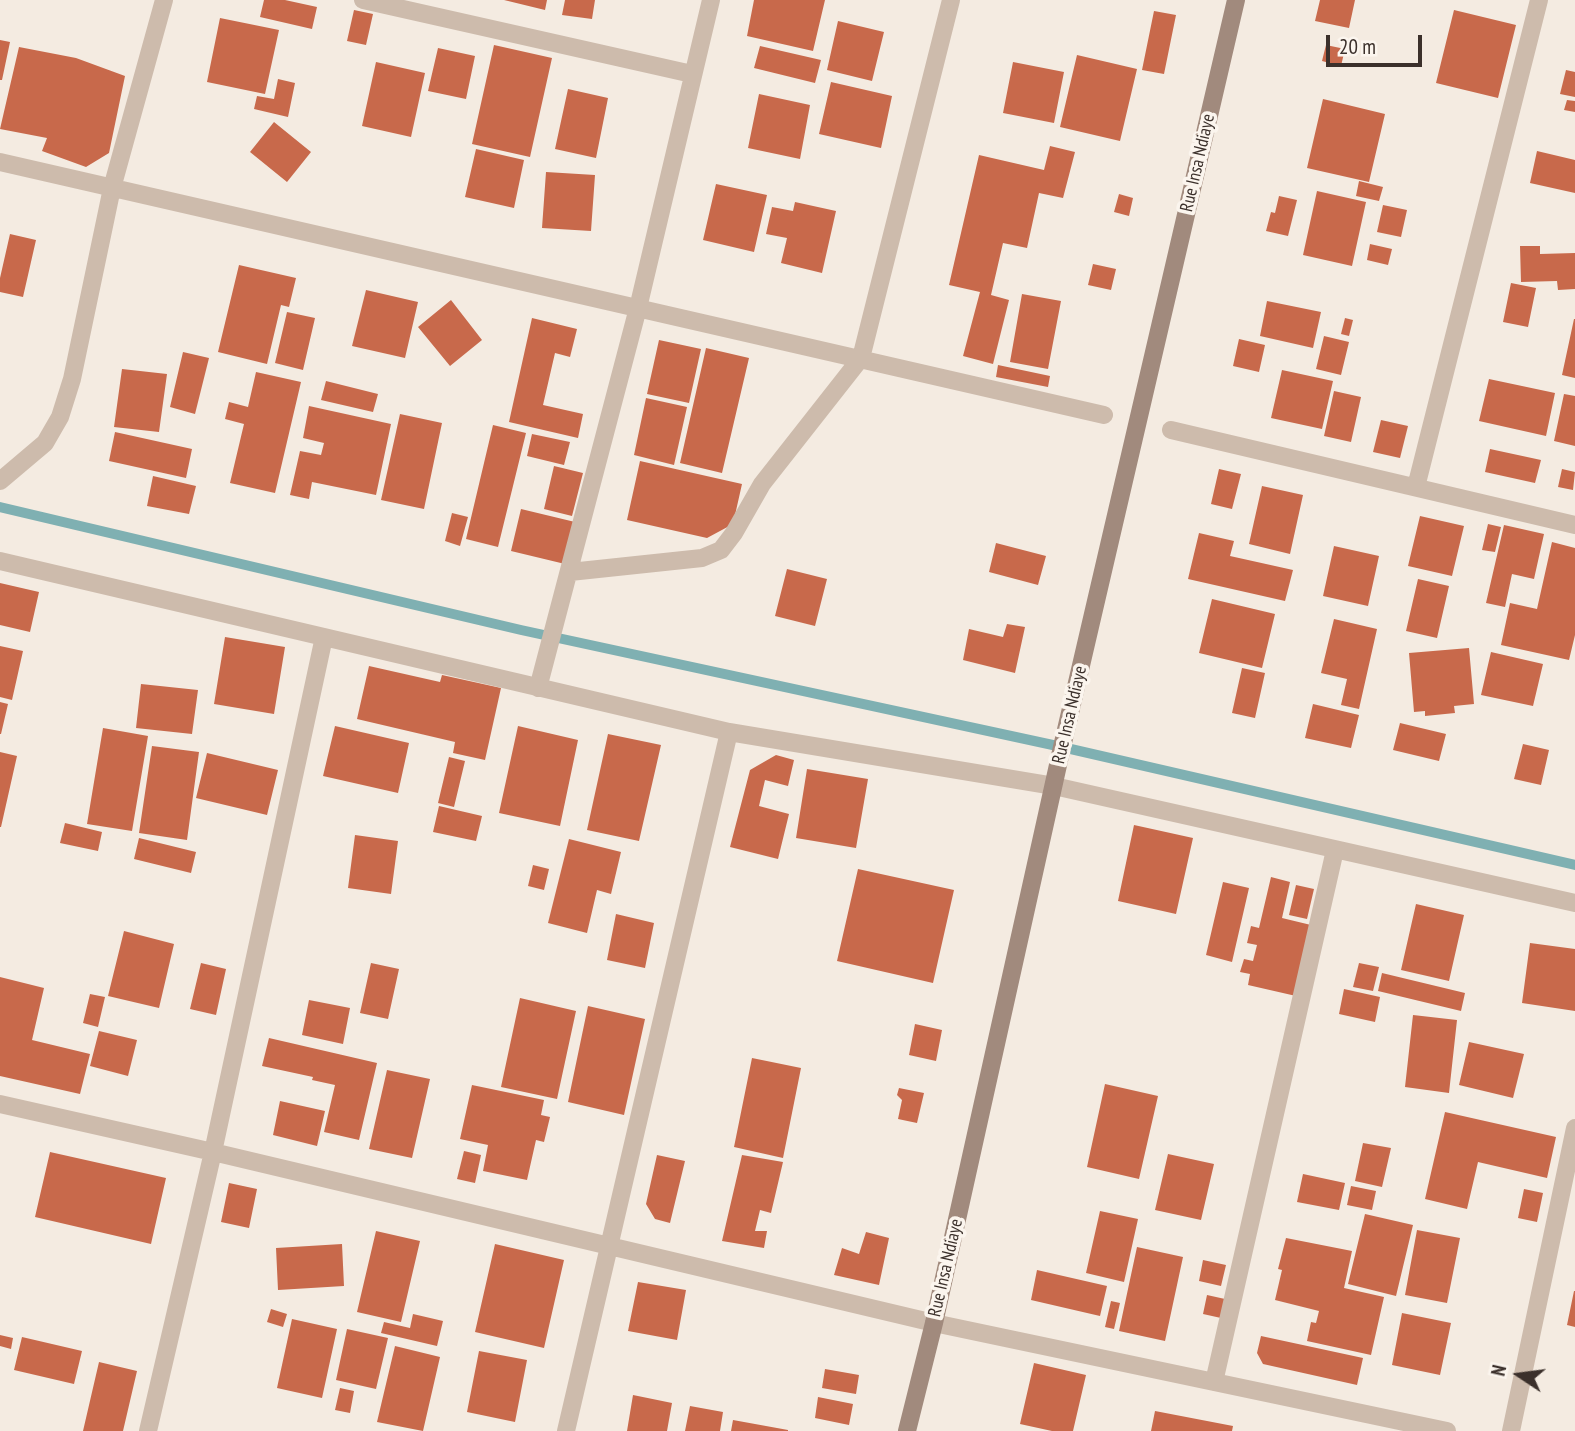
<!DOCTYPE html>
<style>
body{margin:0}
#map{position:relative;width:1575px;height:1431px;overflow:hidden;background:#f4ebe1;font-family:"PT Sans Narrow",sans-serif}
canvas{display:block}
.north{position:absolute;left:1484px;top:1340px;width:70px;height:70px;-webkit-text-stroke:5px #fbf5ee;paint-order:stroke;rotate:283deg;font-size:19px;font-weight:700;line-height:28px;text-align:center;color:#3b302b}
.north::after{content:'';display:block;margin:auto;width:24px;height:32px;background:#3b302b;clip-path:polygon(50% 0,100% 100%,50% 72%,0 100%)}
.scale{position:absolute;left:1326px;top:35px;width:96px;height:32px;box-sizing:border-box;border:4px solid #3b302b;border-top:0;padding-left:9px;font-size:21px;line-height:24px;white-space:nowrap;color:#3b302b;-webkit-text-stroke:5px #fbf5ee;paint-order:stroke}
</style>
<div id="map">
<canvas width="1575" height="1431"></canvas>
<div class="north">N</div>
<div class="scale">20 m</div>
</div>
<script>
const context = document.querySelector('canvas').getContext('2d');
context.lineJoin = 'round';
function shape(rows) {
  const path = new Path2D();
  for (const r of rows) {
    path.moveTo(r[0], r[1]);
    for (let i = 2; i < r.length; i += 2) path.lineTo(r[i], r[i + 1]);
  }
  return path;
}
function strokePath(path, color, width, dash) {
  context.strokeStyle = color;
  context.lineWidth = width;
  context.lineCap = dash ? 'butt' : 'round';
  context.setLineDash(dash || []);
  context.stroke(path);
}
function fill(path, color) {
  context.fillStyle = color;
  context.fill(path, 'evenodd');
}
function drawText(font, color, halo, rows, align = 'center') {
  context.font = font + ' "PT Sans Narrow",sans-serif';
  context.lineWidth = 7;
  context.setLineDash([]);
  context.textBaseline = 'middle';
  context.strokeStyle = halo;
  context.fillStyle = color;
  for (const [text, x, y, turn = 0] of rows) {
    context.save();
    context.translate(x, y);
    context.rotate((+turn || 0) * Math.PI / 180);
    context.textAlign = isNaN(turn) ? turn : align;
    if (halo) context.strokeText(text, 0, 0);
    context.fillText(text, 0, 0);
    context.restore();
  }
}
strokePath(shape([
 [0,507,521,630,1062,747,1575,865]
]), '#7fb0b2', 10);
fill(shape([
 [264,0,285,0,317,7,312,29,260,17],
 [504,0,547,0,545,10],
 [565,0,595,0,592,19,562,15],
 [754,0,825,0,813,51,747,36],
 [1320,0,1355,0,1349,28,1315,21],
 [354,10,373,14,366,45,347,41],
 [1454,10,1516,25,1498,98,1436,83],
 [1154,11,1176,15,1164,74,1142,70],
 [220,18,279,30,265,94,207,82],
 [838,21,884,32,872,81,827,70],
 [0,40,10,42,2,80,0,80],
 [494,45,552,58,530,157,472,144],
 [1326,45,1345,49,1341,66,1322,61],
 [760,46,821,60,815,83,754,68],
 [19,47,76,58,125,76,109,153,86,167,42,151,47,138,0,129],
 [438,48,475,56,466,99,428,91],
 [1077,55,1137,69,1120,141,1060,127],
 [376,62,425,73,411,137,362,126],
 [1013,62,1064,72,1054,123,1003,113],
 [1566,70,1575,72,1575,97,1560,94],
 [278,79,295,83,288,117,254,109,257,96,274,99],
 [831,82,892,96,881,148,819,134],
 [568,89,608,98,596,158,555,149],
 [759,94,810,105,800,159,748,148],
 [1323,99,1385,114,1369,182,1307,168],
 [1567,100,1575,101,1575,112,1564,110],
 [274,122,311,152,287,182,250,152],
 [1050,146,1075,152,1063,198,1039,193,1027,248,1003,243,991,295,1009,300,993,364,963,356,980,292,949,285,979,155,1044,170],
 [476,149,524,160,514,208,465,197],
 [1537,151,1575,160,1575,193,1530,183],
 [546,172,595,175,591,231,542,228],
 [1359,181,1383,187,1379,201,1356,196],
 [716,184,767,195,754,252,703,240],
 [1317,191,1366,202,1352,266,1303,255],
 [1119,194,1133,198,1129,216,1114,212],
 [1279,196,1297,200,1288,236,1266,231,1271,212,1275,213],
 [795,202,836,211,822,273,781,263,787,238,766,234,772,207,793,211],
 [1383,205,1407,210,1401,237,1377,232],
 [10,234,36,240,23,297,0,292,0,278],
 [1370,244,1392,249,1388,265,1367,260],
 [1520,246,1540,246,1540,254,1575,253,1575,289,1558,290,1557,281,1521,282],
 [1093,264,1116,269,1111,290,1088,285],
 [239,265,296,278,289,307,281,305,267,364,218,352],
 [1511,283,1536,288,1528,327,1503,322],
 [366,290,418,302,405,358,352,346],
 [1022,294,1061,301,1048,369,1010,362],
 [451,300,482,340,450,366,418,327],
 [1267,301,1321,312,1313,348,1260,336],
 [287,312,315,318,303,370,275,363],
 [532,318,577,329,570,357,555,353,543,405,583,414,578,438,509,422],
 [1345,318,1353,320,1349,336,1341,334],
 [1574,319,1575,319,1575,378,1562,375],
 [1324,336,1349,342,1341,375,1316,369],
 [1239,339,1265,345,1259,372,1233,366],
 [659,340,701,349,689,403,647,394],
 [706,348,749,358,722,473,680,463],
 [183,352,209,358,195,414,170,407],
 [998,365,1050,376,1048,387,996,377],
 [122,369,167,374,159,432,114,427],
 [1282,370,1333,381,1322,429,1271,418],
 [256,372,301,382,275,493,230,483,244,424,225,419,229,402,248,407],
 [1489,379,1555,393,1546,436,1479,421],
 [326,381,378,394,373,412,321,400],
 [1334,391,1361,397,1351,442,1324,436],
 [1564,394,1575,396,1575,446,1554,441],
 [646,398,687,407,674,465,634,455],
 [309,406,391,424,376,495,312,482,309,499,290,495,300,451,321,455,324,443,303,438],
 [400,414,442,423,424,509,381,500],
 [1381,420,1408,426,1400,458,1373,452],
 [493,425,526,433,498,547,466,539],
 [115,432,192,449,186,478,109,461],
 [532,434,570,442,564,465,527,456],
 [1490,449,1541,460,1535,483,1485,472],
 [640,461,742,484,733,524,707,538,627,520],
 [554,466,583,473,572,516,544,509],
 [1219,469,1241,474,1232,509,1211,504],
 [1562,469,1575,472,1573,490,1558,487],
 [153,476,196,486,189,514,147,506],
 [1262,486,1303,495,1290,554,1249,544],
 [521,509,575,522,565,564,511,551],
 [452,513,468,517,460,546,445,541],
 [1420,516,1464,526,1452,576,1408,566],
 [1488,524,1501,527,1495,552,1482,550],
 [1504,525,1544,534,1534,579,1512,574,1505,607,1486,603],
 [1199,533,1234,541,1230,556,1293,570,1285,601,1188,579],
 [1552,542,1575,548,1575,635,1569,660,1501,645,1510,603,1537,609],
 [996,543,1046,556,1038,585,989,572],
 [1334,546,1379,556,1368,606,1323,596],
 [787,569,827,579,815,626,775,616],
 [1418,579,1449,586,1437,638,1406,631],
 [0,583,39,592,30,632,0,625],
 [1212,599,1275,614,1262,668,1199,653],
 [1334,619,1377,629,1359,709,1341,705,1347,679,1321,673],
 [1007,624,1025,627,1015,673,963,660,969,629,1003,637],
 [225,637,285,647,274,714,214,704],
 [0,646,23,651,12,700,0,697],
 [1469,648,1474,704,1454,706,1455,713,1425,716,1425,711,1414,712,1409,653],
 [1491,652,1543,664,1533,706,1481,695],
 [369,666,440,682,442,675,501,688,485,760,453,753,455,742,357,719],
 [1242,668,1265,673,1255,718,1232,713],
 [141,684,198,690,192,734,136,728],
 [0,702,8,704,1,734,0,734],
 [1313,704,1359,715,1351,748,1305,738],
 [1400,723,1446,734,1439,761,1393,750],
 [335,726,409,743,398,793,323,776],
 [518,726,578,740,560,826,499,813],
 [103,728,148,736,132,831,87,824],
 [608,734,661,745,639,841,587,830],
 [1523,744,1549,750,1541,785,1514,779],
 [152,746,199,752,187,840,139,833],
 [0,752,17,756,1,827,0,827],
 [207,753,278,770,267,815,196,798],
 [776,755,794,760,788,786,765,780,759,806,789,814,778,859,730,847,750,770],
 [449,757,465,761,454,807,438,803],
 [807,769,868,779,856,848,796,838],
 [439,806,482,816,476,841,433,832],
 [65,823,102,832,98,851,60,843],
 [1134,825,1193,838,1176,914,1118,901],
 [355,835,398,841,391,894,348,888],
 [139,838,196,852,191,873,134,859],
 [569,839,621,852,611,894,597,890,587,933,548,923],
 [533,865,549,869,544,890,528,886],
 [858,869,954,890,933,983,837,961],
 [1271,877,1290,882,1282,918,1311,925,1296,996,1248,985,1250,974,1240,972,1244,959,1253,961,1257,945,1247,943,1251,926,1259,928],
 [1223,882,1249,888,1232,962,1206,955],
 [1296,885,1314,889,1307,919,1289,915],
 [1416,904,1464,915,1449,981,1401,970],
 [616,914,654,923,645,968,607,960],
 [124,931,174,944,159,1008,108,996],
 [1530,943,1575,949,1575,1011,1522,1003],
 [201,963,226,969,216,1015,190,1009],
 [371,963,399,969,388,1019,360,1013],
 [1359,963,1379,967,1373,991,1353,987],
 [1382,973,1465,993,1461,1011,1378,991],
 [0,977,44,988,32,1040,90,1054,80,1094,0,1076],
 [1344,989,1380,997,1375,1022,1339,1014],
 [90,994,105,997,98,1027,83,1023],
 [520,998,576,1011,557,1099,501,1087],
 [309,1000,350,1008,343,1044,302,1035],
 [588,1006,645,1019,624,1115,568,1102],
 [1413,1015,1457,1020,1449,1093,1405,1087],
 [915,1024,942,1030,936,1061,909,1055],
 [99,1031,137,1040,128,1076,90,1066],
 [269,1038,377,1063,359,1140,324,1132,335,1085,312,1080,313,1077,262,1066],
 [1469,1042,1524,1054,1513,1098,1459,1085],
 [752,1058,801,1068,783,1158,734,1147],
 [387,1070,430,1079,412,1158,369,1149],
 [1105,1084,1158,1096,1139,1179,1087,1167],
 [472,1085,544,1100,541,1115,550,1117,544,1142,536,1140,527,1180,483,1171,488,1145,460,1139],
 [899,1088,924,1093,917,1123,898,1119,902,1100,897,1095],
 [280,1101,325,1111,317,1146,273,1135],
 [1445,1112,1556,1137,1547,1178,1478,1162,1467,1209,1425,1199],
 [1363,1143,1391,1148,1382,1187,1355,1181],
 [464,1151,481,1155,475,1183,457,1179],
 [50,1152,166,1178,151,1244,35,1217],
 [1168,1154,1214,1164,1201,1220,1155,1210],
 [657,1155,685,1161,670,1223,655,1219,646,1204],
 [742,1155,783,1162,771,1213,760,1210,755,1231,767,1231,764,1248,722,1241],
 [1303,1174,1345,1183,1339,1210,1297,1202],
 [229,1183,257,1189,249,1228,221,1222],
 [1351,1186,1376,1191,1372,1210,1347,1205],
 [1524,1189,1543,1193,1537,1222,1518,1218],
 [1100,1211,1138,1219,1124,1282,1086,1273],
 [1365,1214,1413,1225,1396,1296,1348,1284],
 [1417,1230,1460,1238,1447,1303,1405,1295],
 [376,1231,420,1241,401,1322,357,1312],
 [866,1232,889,1238,879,1285,834,1275,842,1248,859,1254],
 [1286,1238,1352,1251,1344,1288,1384,1297,1371,1355,1307,1341,1311,1322,1316,1323,1319,1311,1275,1300,1282,1270,1278,1269],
 [342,1244,344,1286,278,1290,276,1248],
 [495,1244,564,1260,544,1348,475,1332],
 [1137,1247,1183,1257,1165,1341,1119,1331],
 [1203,1260,1226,1265,1221,1286,1199,1281],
 [1037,1270,1107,1286,1100,1316,1031,1300],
 [638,1282,686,1290,677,1340,628,1331],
 [1574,1291,1575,1291,1575,1327,1567,1325],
 [1207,1295,1225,1299,1221,1318,1203,1314],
 [1111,1301,1120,1303,1114,1329,1105,1327],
 [271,1309,287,1314,283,1327,267,1322],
 [1402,1313,1451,1323,1440,1375,1392,1365],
 [413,1314,443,1321,437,1346,381,1333,384,1322,410,1328],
 [292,1319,337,1329,322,1398,277,1388],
 [347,1329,388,1338,376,1389,336,1380],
 [0,1335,13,1338,11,1349,0,1346],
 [1261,1336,1363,1358,1357,1385,1263,1364,1257,1353],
 [22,1337,82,1351,74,1384,14,1370],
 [395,1346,440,1357,423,1431,377,1422],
 [479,1351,527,1360,515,1422,467,1412],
 [99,1362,137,1371,123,1431,83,1431],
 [1034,1363,1086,1375,1073,1431,1052,1431,1020,1424],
 [825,1369,859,1375,856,1394,822,1388],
 [340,1388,354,1391,350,1413,335,1410],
 [633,1395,672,1403,667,1431,627,1431],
 [818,1397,853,1404,849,1425,815,1418],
 [690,1406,723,1412,720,1431,685,1431],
 [1155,1411,1233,1426,1232,1431,1151,1431],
 [733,1420,788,1430,788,1431,731,1431]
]), '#c8694b');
strokePath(shape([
 [363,0,692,74],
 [0,162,1104,415],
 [1171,430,1575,525],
 [0,481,45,443,60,417,72,379,112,188,164,0],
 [1416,487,1539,0],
 [0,561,729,732,1054,786,1575,903],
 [570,572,702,558,721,550,734,533,762,484,861,358,951,0],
 [538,688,638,308,711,0],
 [0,1104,213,1152,934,1323,1447,1431],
 [1214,1382,1335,850],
 [148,1431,213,1152,324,637],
 [566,1431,729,732],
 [1511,1431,1575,1128]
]), '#cdbbac', 18);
strokePath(shape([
 [907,1431,934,1323,1062,747,1236,0]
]), '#a18a7d', 18);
drawText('18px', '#3b302b', '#fbf5ee', [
 ["Rue Insa Ndiaye",1198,163,-77],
 ["Rue Insa Ndiaye",1070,715,-77],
 ["Rue Insa Ndiaye",946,1268,-77]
]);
</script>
